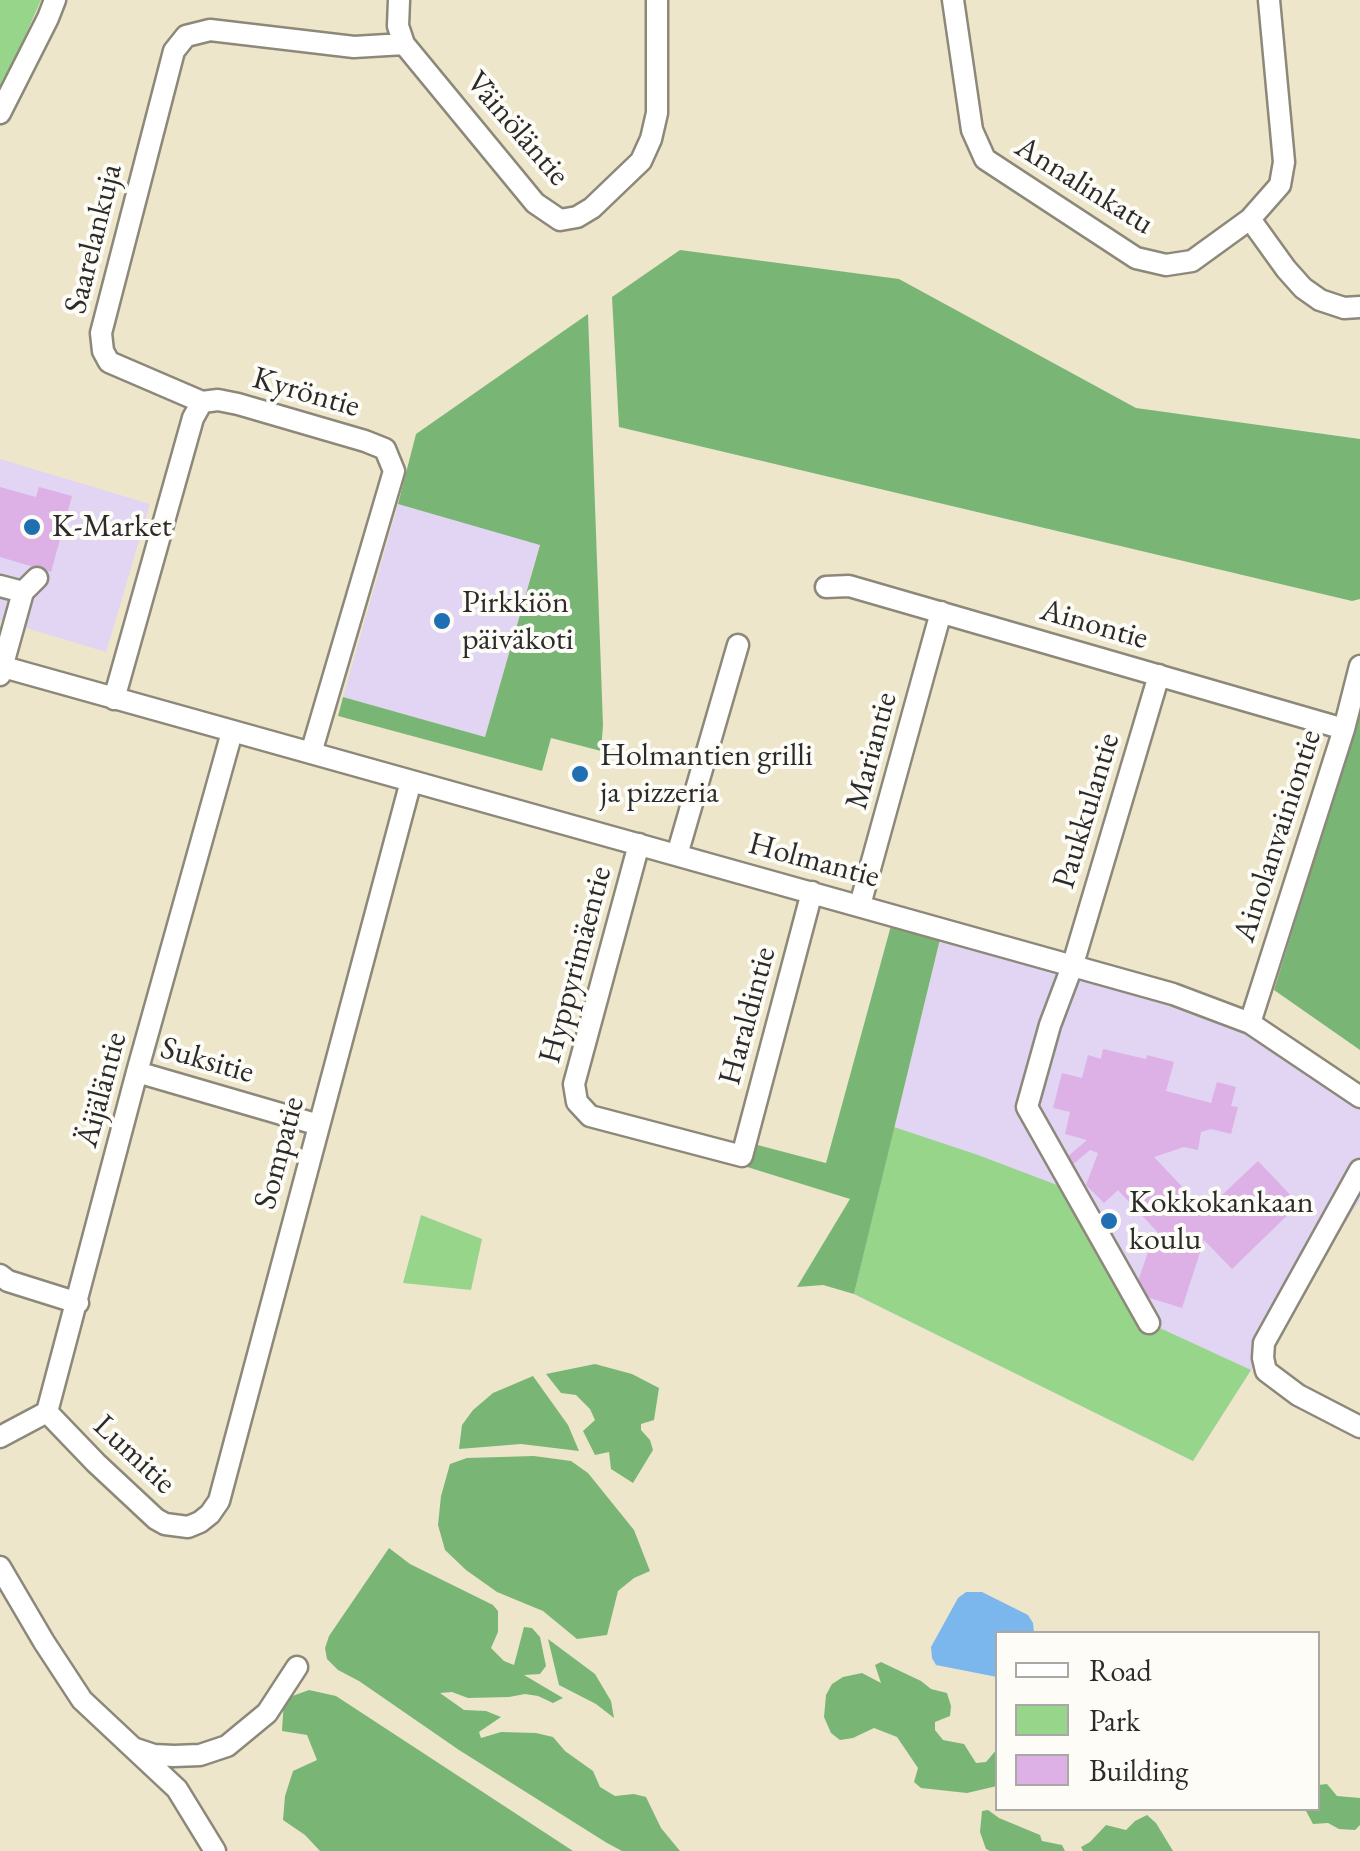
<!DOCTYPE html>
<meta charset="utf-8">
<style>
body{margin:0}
#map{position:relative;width:1360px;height:1851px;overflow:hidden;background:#eee6ca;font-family:"EB Garamond",serif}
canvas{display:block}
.legend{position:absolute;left:995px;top:1631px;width:325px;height:180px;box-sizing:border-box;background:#fdfcf7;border:2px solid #a9a8a5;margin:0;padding:12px 18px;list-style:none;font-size:30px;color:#2b2b2b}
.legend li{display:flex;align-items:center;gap:20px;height:50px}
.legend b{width:50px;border:2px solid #a9a8a5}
</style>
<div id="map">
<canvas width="1360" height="1851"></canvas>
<ul class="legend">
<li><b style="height:12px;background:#fff"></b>Road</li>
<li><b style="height:28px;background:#97d58a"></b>Park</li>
<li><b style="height:28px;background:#ddb1e5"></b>Building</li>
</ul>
</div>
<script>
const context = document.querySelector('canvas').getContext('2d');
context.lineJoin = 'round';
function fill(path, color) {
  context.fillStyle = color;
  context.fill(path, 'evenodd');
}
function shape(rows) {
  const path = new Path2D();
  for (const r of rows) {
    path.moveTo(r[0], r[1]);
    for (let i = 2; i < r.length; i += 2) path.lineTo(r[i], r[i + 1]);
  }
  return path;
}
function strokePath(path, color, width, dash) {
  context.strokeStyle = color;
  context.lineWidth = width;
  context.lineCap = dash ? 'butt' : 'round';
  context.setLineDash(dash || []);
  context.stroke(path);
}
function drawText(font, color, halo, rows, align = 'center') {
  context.font = font + ' "EB Garamond",serif';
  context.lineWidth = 8;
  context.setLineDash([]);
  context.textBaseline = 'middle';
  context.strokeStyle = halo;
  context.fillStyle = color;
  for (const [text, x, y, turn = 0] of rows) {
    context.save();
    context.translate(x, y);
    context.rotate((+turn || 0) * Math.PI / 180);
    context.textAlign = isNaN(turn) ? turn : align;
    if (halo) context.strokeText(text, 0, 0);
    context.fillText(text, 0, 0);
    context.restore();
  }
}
fill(shape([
 [0,459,150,504,106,652,0,620],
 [398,504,540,544,485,738,343,697],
 [941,935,1170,1001,1247,1028,1360,1105,1360,1200,1193,1461,854,1294]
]), '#e2d4f3');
fill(shape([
 [0,0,41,0,0,93],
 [894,1127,978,1155,1078,1193,1149,1323,1251,1370,1193,1461,854,1294],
 [421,1215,482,1239,471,1290,403,1283]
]), '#97d58a');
fill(shape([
 [680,250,899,279,1136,408,1360,439,1360,599,1352,601,619,427,612,297],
 [588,314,603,725,601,751,551,738,542,771,338,716,343,697,485,737,540,545,398,504,416,434],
 [1360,712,1360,1050,1274,990],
 [892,922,941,935,854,1294,823,1285,797,1287,850,1199,744,1166,750,1143,826,1163],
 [595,1364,632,1374,659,1388,654,1420,641,1424,641,1430,650,1440,653,1450,633,1483,611,1469,609,1452,595,1455,583,1431,595,1420,590,1409,576,1395,561,1393,546,1374],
 [533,1376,568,1425,579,1451,521,1444,459,1449,462,1425,473,1410,493,1393],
 [534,1456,571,1461,588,1473,634,1530,650,1571,634,1578,618,1591,607,1635,577,1639,543,1611,497,1592,466,1570,445,1550,438,1525,441,1496,450,1464,467,1458],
 [389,1548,410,1564,493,1605,498,1611,498,1632,491,1648,504,1661,514,1665,524,1627,532,1628,540,1637,546,1666,540,1674,524,1675,563,1698,553,1703,538,1696,525,1694,509,1697,468,1698,452,1692,440,1693,464,1710,486,1711,501,1717,479,1732,481,1738,501,1732,536,1733,553,1737,565,1751,593,1771,600,1787,615,1796,634,1794,646,1797,661,1828,680,1851,622,1851,607,1843,459,1750,359,1681,338,1670,327,1659,325,1648,329,1636],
 [548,1639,595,1674,611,1701,614,1718,596,1704,559,1685],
 [881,1662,921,1681,931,1689,947,1693,951,1706,950,1716,935,1722,935,1730,943,1740,964,1744,976,1763,986,1762,997,1749,997,1786,967,1793,921,1788,914,1782,918,1768,897,1737,874,1728,853,1738,840,1740,831,1733,824,1717,826,1695,832,1684,843,1677,862,1673,881,1683,875,1665],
 [309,1690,336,1696,573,1851,320,1851,305,1835,283,1820,285,1796,293,1771,317,1760,307,1735,282,1731,284,1699],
 [1327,1784,1337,1796,1360,1798,1360,1825,1355,1830,1339,1829,1328,1823,1313,1824,1305,1809,1318,1808,1318,1785],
 [988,1810,999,1818,1040,1835,1042,1841,1062,1845,1065,1851,990,1851,986,1849,980,1832,982,1811],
 [1147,1815,1156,1823,1173,1851,1083,1851,1081,1847,1090,1842,1106,1825,1126,1830,1135,1821]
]), '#79b676');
fill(shape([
 [966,1592,982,1592,1028,1615,1033,1623,1034,1633,998,1634,997,1677,936,1665,932,1658,931,1647,958,1598]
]), '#7bb7ed');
fill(shape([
 [0,487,36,497,39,487,72,496,51,572,0,557],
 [1103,1049,1146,1059,1147,1055,1174,1062,1166,1091,1211,1103,1217,1082,1236,1087,1231,1106,1238,1107,1231,1134,1211,1129,1201,1132,1198,1150,1184,1147,1154,1157,1205,1211,1258,1161,1299,1204,1232,1269,1204,1240,1182,1308,1134,1293,1150,1246,1162,1250,1165,1240,1118,1190,1104,1203,1086,1185,1098,1153,1090,1150,1072,1165,1066,1158,1087,1140,1065,1134,1070,1112,1053,1108,1062,1073,1082,1078,1088,1055,1101,1059]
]), '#ddb1e5');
const minor = shape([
 [399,0,398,26,404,44,535,203,560,220,577,217,592,208,641,161,651,139,657,113,657,0],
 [953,0,972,130,985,159,1136,258,1166,265,1192,261,1250,219,1280,185,1284,162,1269,0],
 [0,113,48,18,55,0],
 [1250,219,1286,269,1303,288,1320,300,1344,308,1360,307],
 [202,402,109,362,103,351,101,333,174,51,186,36,210,30,354,47,404,44],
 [0,586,23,592,0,675],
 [826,587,849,586,1344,729],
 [23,592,37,578],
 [0,666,1173,994,1250,1023,1360,1097],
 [114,699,193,418,202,402,218,400,238,404,365,441,385,449,394,471,311,753],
 [639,844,574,1084,577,1102,590,1116,742,1156,812,892],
 [677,855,738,645],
 [860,905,941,612],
 [1250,1023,1344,729,1360,666],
 [137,1072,319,1125],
 [1360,1170,1264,1343,1263,1358,1266,1371,1298,1395,1360,1427],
 [0,1275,8,1281,78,1303],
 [1149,1323,1027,1107,1050,1025,1073,964,1159,675],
 [47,1412,96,1463,156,1519,165,1524,188,1527,200,1522,210,1514,219,1501,411,781],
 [0,1437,47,1412,137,1072,232,732],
 [0,1567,44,1642,82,1700,177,1789,215,1851],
 [136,1749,154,1755,174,1756,200,1755,227,1746,267,1713,297,1667]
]);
strokePath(minor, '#8c887a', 25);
strokePath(minor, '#fff', 20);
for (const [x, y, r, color] of [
 [32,527,10,"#1f6fb2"],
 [442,621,10,"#1f6fb2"],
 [580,774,10,"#1f6fb2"],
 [1109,1221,10,"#1f6fb2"]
]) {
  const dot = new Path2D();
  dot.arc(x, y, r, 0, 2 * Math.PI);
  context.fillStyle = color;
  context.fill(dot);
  strokePath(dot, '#fdfcf7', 4);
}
drawText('32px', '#2b2b2b', '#fdfcf7', [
 ["Väinöläntie",517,129,49],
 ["Annalinkatu",1084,186,32],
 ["Saarelankuja",94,239,-76],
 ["Kyröntie",306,393,16],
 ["Ainontie",1094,625,16],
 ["Mariantie",872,751,-75],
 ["Paukkulantie",1087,811,-73],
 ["Ainolanvainiontie",1278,836,-72],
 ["Holmantie",814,861,15],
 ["Hyppyrimäentie",576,965,-75],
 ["Haraldintie",748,1016,-75],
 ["Suksitie",207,1061,16],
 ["Äijäläntie",102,1090,-75],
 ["Sompatie",280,1153,-75],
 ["Lumitie",134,1455,43]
]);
drawText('32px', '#2b2b2b', '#fdfcf7', [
 ["K-Market",52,527],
 ["Pirkkiön",462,603],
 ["päiväkoti",462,640],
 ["Holmantien grilli",600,756],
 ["ja pizzeria",600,793],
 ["Kokkokankaan",1129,1203],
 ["koulu",1129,1240]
], 'left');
</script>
